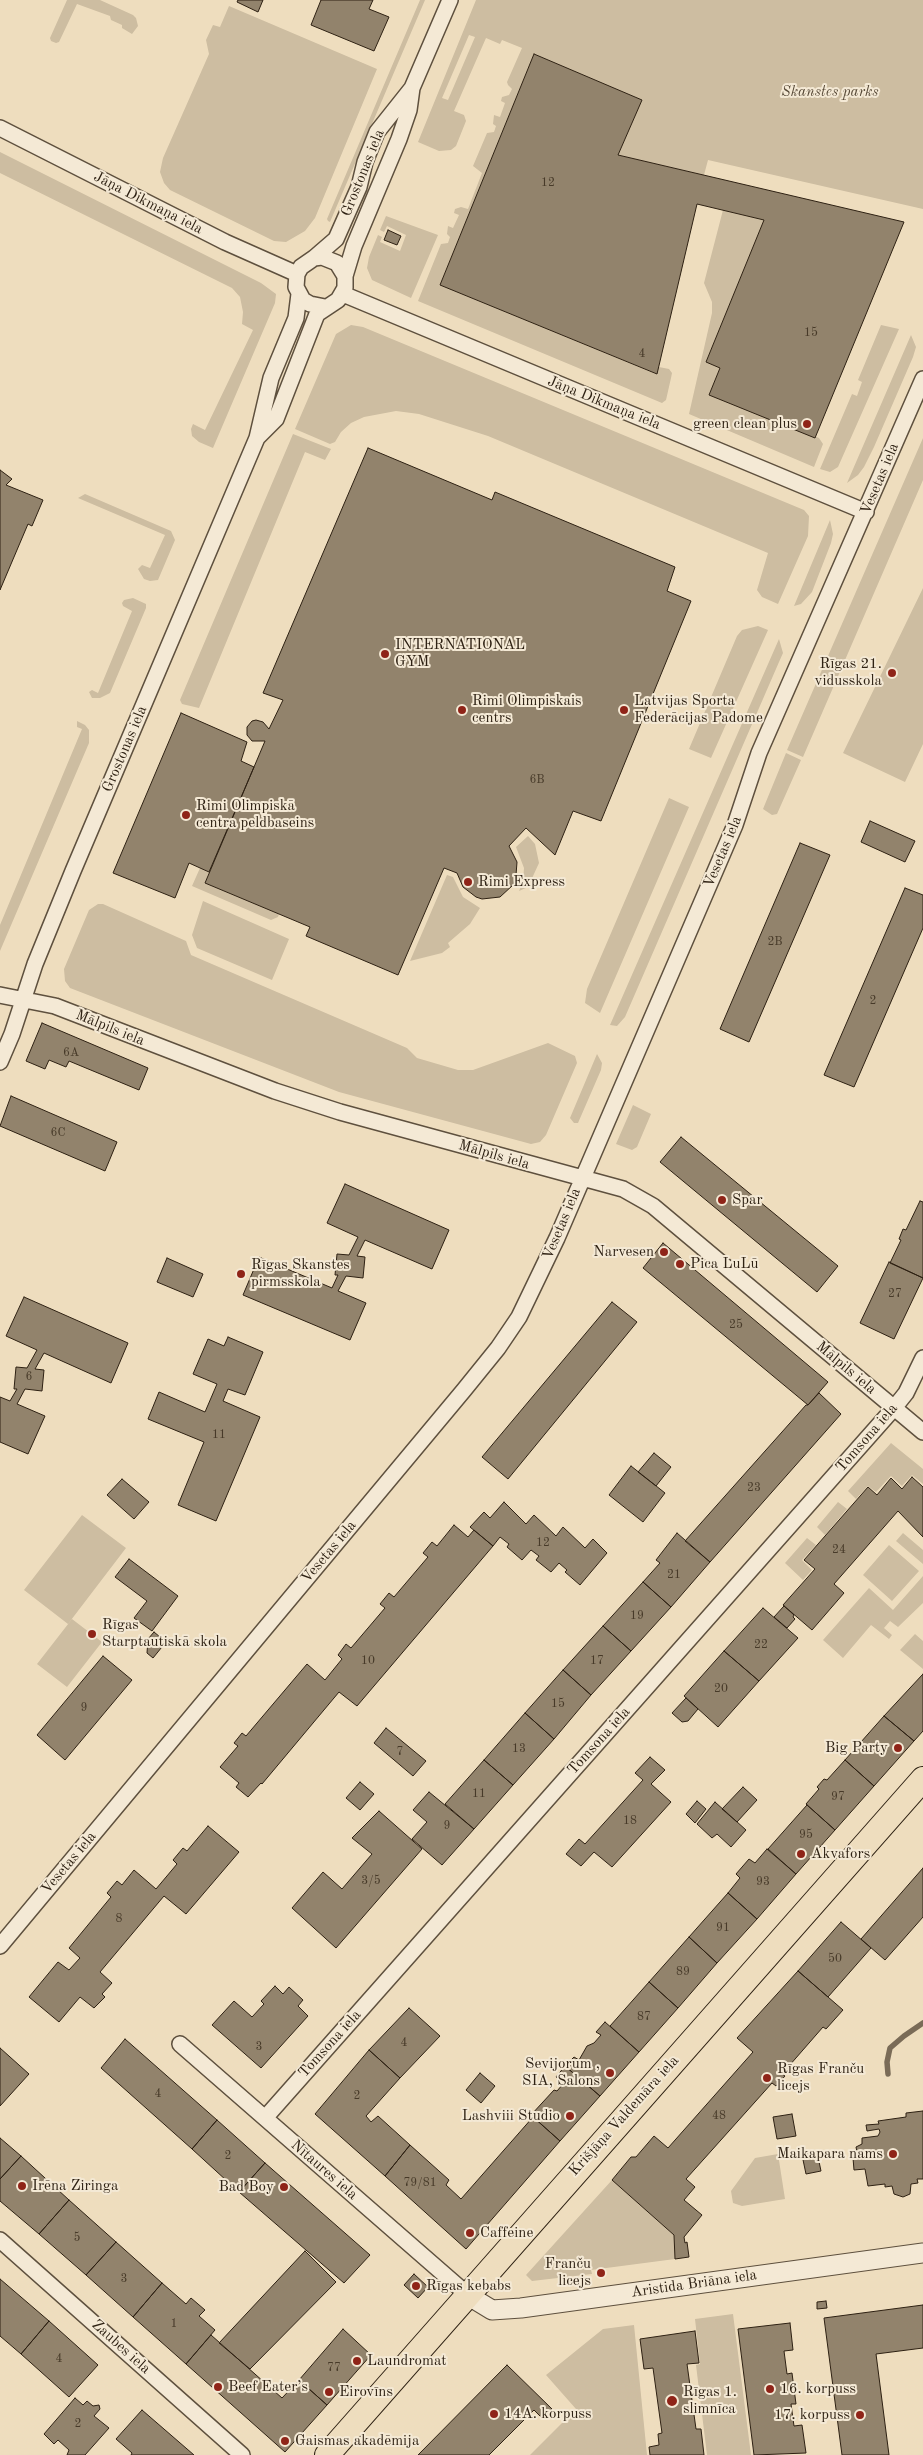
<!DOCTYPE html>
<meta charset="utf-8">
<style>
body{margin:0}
canvas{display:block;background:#eeddbe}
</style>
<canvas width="923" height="2455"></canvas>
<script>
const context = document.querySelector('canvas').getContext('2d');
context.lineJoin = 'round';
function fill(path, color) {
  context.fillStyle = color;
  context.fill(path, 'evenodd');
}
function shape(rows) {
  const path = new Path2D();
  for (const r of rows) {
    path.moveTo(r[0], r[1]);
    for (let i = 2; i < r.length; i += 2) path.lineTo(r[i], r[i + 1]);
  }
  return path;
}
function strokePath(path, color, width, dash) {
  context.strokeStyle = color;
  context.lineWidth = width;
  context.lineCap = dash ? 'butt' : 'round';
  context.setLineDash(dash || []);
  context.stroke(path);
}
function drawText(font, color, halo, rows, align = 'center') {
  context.font = font + ' "Old Standard TT",serif';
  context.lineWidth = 4;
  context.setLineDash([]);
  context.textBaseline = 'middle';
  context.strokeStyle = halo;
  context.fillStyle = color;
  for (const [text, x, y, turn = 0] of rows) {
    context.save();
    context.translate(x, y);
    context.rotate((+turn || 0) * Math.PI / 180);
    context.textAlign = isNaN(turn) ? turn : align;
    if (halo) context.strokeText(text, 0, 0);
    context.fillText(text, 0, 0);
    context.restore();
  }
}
fill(shape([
 [67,0,100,0,133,15,136,18,138,26,132,34,122,28,122,25,111,20,110,16,77,4,59,42,56,43,51,41,50,38],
 [420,0,425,0,330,222,328,221,327,219],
 [476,0,923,0,923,209,708,160,704,175,618,155,642,100,534,54,440,285,656,374,659,367,669,369,672,373,671,378,666,400,662,403,418,301,441,244,448,243,450,237,447,234,448,226,453,228,459,215,454,213,455,209,461,207,468,209,482,173,473,166,487,133,494,132,496,126,493,124,494,115,500,117,505,103,501,101,502,97,509,95,512,89,508,85,507,82,522,48,502,40,500,44,486,38,454,111,464,115,466,121,456,146,451,150,439,151,418,142],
 [469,35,475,37,448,100,442,98],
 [229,6,377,69,315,218,305,231,286,242,274,241,170,190,164,183,160,172,163,158,209,54,206,40,213,25,220,27],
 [0,152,261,283,276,294,275,303,213,448,199,442,192,436,191,429,193,424,205,430,253,330,242,324,243,312,240,297,232,288,0,173],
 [723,210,764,220,706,362,720,368,709,395,819,438,823,444,814,467,689,414,712,313,712,302,704,283],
 [386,216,438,235,411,298,372,280,367,268,369,257,378,235,382,237,380,242,400,251,406,235,387,226,384,232,380,230],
 [351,325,363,327,804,510,809,516,808,536,778,604,762,597,757,590,768,553,488,436,419,414,396,411,364,417,351,423,341,432,335,442,330,444,295,429,336,334],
 [881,325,899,329,838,467,830,472,820,469,852,394,857,396,862,382,858,380],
 [911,335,916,347,913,357,874,447,864,467,858,475,847,483],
 [293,434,331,449,325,460,305,452,199,708,182,704,180,700],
 [923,438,923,480,803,757,787,750],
 [85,494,171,531,175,540,158,580,150,581,144,579,138,569,142,565,150,568,165,535,78,498],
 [830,520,833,534,831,543,812,592,801,604,794,606],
 [923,588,923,744,905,782,843,753],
 [133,598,146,604,146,608,110,693,100,698,92,698,89,692,92,690,98,693,132,611,123,606,122,603,124,600],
 [758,626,768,630,711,758,689,749,737,636,742,630],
 [779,639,783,653,779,662,625,1017,617,1026,610,1025],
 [77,721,85,725,89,730,89,743,0,951,0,925,82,729,77,727],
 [786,753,801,760,777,814,772,815,763,809],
 [669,798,689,807,600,1013,585,1003,587,989],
 [528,836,535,844,539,863,528,887,519,891,523,882,524,868,516,847],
 [200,868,209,872,205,883,279,914,278,917,271,920,192,886],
 [447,875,453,877,463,897,480,908,470,924,448,943,450,947,442,953,410,961],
 [203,901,289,939,272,980,197,948,192,935],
 [98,904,103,904,186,941,191,955,407,1048,417,1058,458,1070,473,1070,548,1043,575,1056,577,1063,546,1135,540,1142,531,1144,339,1092,70,988,65,981,64,969,89,910],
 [597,1054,602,1063,601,1070,578,1123,574,1123,570,1118],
 [633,1105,651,1114,637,1147,632,1150,616,1144],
 [891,1443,923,1469,923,1484,912,1475,902,1486,891,1476,876,1492,868,1486,856,1499,848,1491],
 [838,1502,847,1509,825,1535,817,1527],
 [82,1515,126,1548,68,1624,24,1590],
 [903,1533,923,1550,923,1564,896,1541],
 [807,1538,816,1545,802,1560,812,1570,803,1580,785,1563],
 [889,1545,919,1571,892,1601,863,1575],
 [923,1576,923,1603,898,1627,890,1621,884,1628,892,1635,889,1639,871,1625,843,1658,823,1640,869,1588,893,1610],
 [72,1619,102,1642,67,1687,37,1664],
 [915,1634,923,1641,923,1669,900,1650],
 [778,2154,785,2199,742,2206,733,2203,731,2191,755,2158],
 [612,2180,674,2235,675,2259,591,2270,592,2274,532,2281,526,2275],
 [733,2314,751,2455,707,2455,696,2365,700,2364,695,2319],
 [634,2325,647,2455,530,2455,576,2409,546,2375,603,2329]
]), '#cdbda1');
strokePath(shape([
 [888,2074,887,2062,890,2048,904,2036,923,2023]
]), '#7a6b57', 5.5);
const building = shape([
 [238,0,263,0,258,12,237,2,238,0],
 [321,0,373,0,369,9,389,17,374,51,311,25,321,0],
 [534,54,642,100,618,155,904,222,815,438,709,395,720,368,706,362,764,220,697,204,657,374,440,285,534,54],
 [388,230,401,236,397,245,384,240,388,230],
 [368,448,492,500,495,492,675,567,667,591,691,601,601,821,573,811,555,855,526,828,509,846,517,862,516,875,513,885,500,897,482,899,476,897,463,887,457,873,444,868,398,975,306,936,310,927,205,883,265,741,252,741,247,735,247,727,252,721,256,720,263,722,269,729,283,700,263,693,368,448],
 [0,470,12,479,6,485,43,500,32,526,28,524,0,590,0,470],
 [181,713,247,742,241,761,254,767,209,872,189,863,175,898,113,873,181,713],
 [870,821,915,841,905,862,861,842,870,821],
 [800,843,830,855,749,1042,720,1029,800,843],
 [905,888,923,895,923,928,854,1087,824,1075,905,888],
 [42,1023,148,1068,139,1090,69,1061,66,1067,49,1060,45,1069,26,1061,42,1023],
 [11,1096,117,1142,105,1171,0,1126,11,1096],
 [681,1137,838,1266,817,1292,660,1162,681,1137],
 [345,1184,449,1230,432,1269,365,1240,357,1256,365,1257,363,1278,346,1276,338,1291,366,1303,350,1340,243,1295,259,1257,332,1288,338,1275,335,1275,337,1254,349,1255,358,1237,327,1223,345,1184],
 [920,1201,923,1202,923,1278,890,1263,901,1240,899,1239,903,1229,906,1230,920,1201],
 [663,1243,828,1382,808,1405,643,1268,663,1243],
 [167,1258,203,1274,193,1297,157,1282,167,1258],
 [889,1262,923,1278,894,1339,860,1323,889,1262],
 [24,1297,128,1343,111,1383,44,1353,35,1369,44,1370,42,1391,25,1389,17,1404,45,1416,28,1454,0,1442,0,1397,10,1401,17,1389,14,1389,16,1367,27,1368,37,1350,6,1336,24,1297],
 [612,1302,637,1322,508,1479,482,1457,612,1302],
 [228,1337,263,1352,245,1395,228,1389,223,1401,260,1417,216,1521,178,1505,204,1442,148,1419,159,1392,205,1412,217,1384,193,1374,208,1339,224,1346,228,1337],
 [819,1393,841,1414,710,1562,685,1541,806,1405,808,1405,819,1393],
 [654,1453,671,1467,656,1486,638,1472,654,1453],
 [631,1466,665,1493,643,1522,609,1495,631,1466],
 [912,1477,923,1487,923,1537,898,1511,834,1584,844,1593,812,1630,783,1605,815,1569,804,1560,868,1487,877,1495,891,1478,902,1489,912,1477],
 [122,1479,149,1502,134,1519,107,1495,122,1479],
 [504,1502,526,1524,534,1515,556,1536,563,1527,585,1548,593,1539,607,1553,580,1585,565,1572,567,1570,559,1563,551,1572,536,1560,539,1556,531,1550,522,1560,507,1547,509,1544,500,1537,493,1546,470,1527,484,1512,490,1518,504,1502],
 [454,1525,468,1537,474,1530,493,1546,357,1706,339,1692,262,1784,261,1783,248,1797,236,1787,239,1783,220,1767,238,1746,234,1743,242,1733,246,1736,307,1664,325,1680,342,1659,338,1655,346,1644,351,1648,385,1608,380,1604,389,1593,394,1597,428,1557,423,1553,432,1542,437,1546,454,1525],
 [677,1533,710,1562,671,1607,643,1582,660,1563,656,1560,677,1533],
 [129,1559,178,1596,152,1631,134,1618,147,1601,115,1577,129,1559],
 [643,1582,671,1607,631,1651,603,1626,643,1582],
 [784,1606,794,1615,793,1617,795,1619,787,1628,774,1617,784,1606],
 [763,1608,798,1638,759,1681,724,1651,763,1608],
 [603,1626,631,1651,591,1695,563,1670,603,1626],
 [154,1632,166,1642,153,1658,147,1653,148,1639,154,1632],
 [724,1651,759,1681,718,1727,684,1696,724,1651],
 [103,1656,132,1680,65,1760,37,1735,103,1656],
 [563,1670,591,1695,554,1739,525,1713,563,1670],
 [923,1674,923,1731,914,1741,884,1716,923,1674],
 [686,1698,698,1709,688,1721,682,1722,672,1713,686,1698],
 [525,1713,554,1739,513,1785,484,1760,525,1713],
 [884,1716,914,1741,874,1786,845,1760,884,1716],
 [386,1728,426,1761,413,1776,374,1743,386,1728],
 [650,1757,665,1770,651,1784,671,1802,612,1867,594,1852,581,1866,566,1854,579,1839,585,1844,643,1780,635,1773,650,1757],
 [484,1760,513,1785,474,1829,445,1804,484,1760],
 [845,1760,874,1786,835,1830,806,1804,819,1789,817,1787,824,1779,827,1780,845,1760],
 [360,1782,374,1794,360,1810,346,1798,360,1782],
 [743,1787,757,1800,737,1822,722,1809,743,1787],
 [429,1792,474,1829,442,1865,412,1839,427,1822,413,1810,429,1792],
 [697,1801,706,1809,695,1823,686,1814,697,1801],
 [715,1802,746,1830,731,1847,717,1834,712,1838,697,1824,715,1802],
 [807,1805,835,1830,796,1874,768,1849,807,1805],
 [379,1811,422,1849,336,1948,292,1908,323,1872,342,1889,372,1854,352,1838,379,1811],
 [208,1826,239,1852,186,1914,164,1896,100,1972,112,1983,102,1994,105,1997,94,2008,80,1997,59,2022,29,1997,58,1962,69,1970,80,1958,69,1948,111,1897,107,1893,117,1881,122,1885,134,1870,156,1889,177,1864,173,1860,183,1848,187,1851,208,1826],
 [767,1849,796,1874,757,1919,728,1893,740,1878,736,1874,749,1859,755,1863,767,1849],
 [923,1868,923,1917,885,1960,861,1939,923,1868],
 [728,1893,757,1919,717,1963,689,1937,728,1893],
 [841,1922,871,1948,828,1997,798,1971,841,1922],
 [689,1937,717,1963,678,2008,649,1982,689,1937],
 [798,1971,843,2010,826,2029,823,2027,782,2074,785,2076,776,2086,772,2083,686,2179,695,2187,684,2200,702,2215,684,2237,685,2243,687,2242,689,2257,675,2259,674,2235,612,2180,631,2157,636,2157,654,2136,668,2148,753,2052,737,2038,798,1971],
 [649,1982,678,2008,639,2052,610,2026,649,1982],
 [275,1986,283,1994,289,1987,303,2000,298,2006,308,2016,261,2068,212,2025,234,2001,252,2017,264,2004,261,2001,275,1986],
 [409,2008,440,2036,400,2078,369,2050,409,2008],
 [605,2022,639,2052,600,2096,565,2066,574,2057,579,2060,587,2046,594,2043,601,2035,596,2032,605,2022],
 [125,2039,217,2120,192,2149,101,2068,125,2039],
 [0,2048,29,2074,0,2106,0,2048],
 [369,2050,400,2078,366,2116,371,2122,378,2116,410,2145,385,2176,315,2114,369,2050],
 [565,2066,600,2096,560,2141,531,2115,554,2090,557,2091,563,2084,556,2077,565,2066],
 [480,2073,495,2086,481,2103,466,2090,480,2073],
 [923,2111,923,2179,917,2179,918,2183,911,2184,910,2194,903,2197,894,2194,892,2186,885,2187,885,2184,868,2186,865,2169,854,2170,853,2158,864,2155,862,2151,857,2152,856,2147,862,2144,862,2138,878,2136,880,2132,879,2129,867,2131,866,2125,879,2124,878,2121,906,2117,906,2113,923,2111],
 [792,2114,796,2136,777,2139,773,2117,792,2114],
 [533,2117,560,2141,466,2249,385,2176,410,2145,449,2180,446,2185,461,2199,533,2117],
 [217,2120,265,2163,239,2192,192,2149,217,2120],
 [0,2138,21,2156,0,2179,0,2138],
 [817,2152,821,2171,806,2174,802,2155,817,2152],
 [21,2156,69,2200,39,2234,0,2201,0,2179,21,2156],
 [265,2163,370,2255,344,2283,239,2192,265,2163],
 [69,2200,116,2242,86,2275,39,2234,69,2200],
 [116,2242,162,2283,133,2317,86,2275,116,2242],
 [305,2251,336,2282,250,2369,219,2343,305,2251],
 [414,2274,428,2287,418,2298,404,2285,414,2274],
 [0,2279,49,2321,21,2354,0,2336,0,2279],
 [162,2283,186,2304,191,2298,205,2310,199,2316,215,2330,186,2364,133,2317,162,2283],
 [826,2301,827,2308,817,2309,817,2302,826,2301],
 [923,2305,923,2348,876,2354,889,2455,842,2455,824,2318,923,2305],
 [49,2321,98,2365,69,2397,21,2354,49,2321],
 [790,2323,793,2350,784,2351,787,2374,792,2373,796,2404,791,2404,794,2426,802,2425,806,2453,754,2455,738,2329,790,2323],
 [343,2329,371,2355,327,2405,299,2380,343,2329],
 [695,2331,699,2363,687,2364,696,2429,701,2429,704,2455,650,2455,649,2447,659,2445,658,2434,662,2433,653,2368,644,2369,640,2339,695,2331],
 [211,2335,282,2398,299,2380,327,2405,285,2452,186,2364,211,2335],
 [507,2365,552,2409,542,2418,534,2410,489,2455,418,2455,507,2365],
 [75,2398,83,2405,87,2401,93,2406,99,2405,100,2409,94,2416,109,2428,85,2455,67,2455,69,2450,58,2440,54,2444,44,2434,75,2398],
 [142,2410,194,2455,131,2455,132,2453,116,2439,142,2410]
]);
fill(building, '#92836c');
strokePath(building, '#2e2113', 1);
const minor = shape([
 [0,128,225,242,297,274],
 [314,258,336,239,359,187,365,162,377,132,412,88],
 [345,276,354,246,399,139,409,110,412,88,450,0],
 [343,294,866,512],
 [257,438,276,419,317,314,338,300,345,288,345,276,337,263,322,257,314,258,301,267,297,274,296,287,303,300,310,304,325,307],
 [0,995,55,1006,275,1091,340,1112,623,1189,653,1206,923,1432],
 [0,1062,12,1034,35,964,73,871,257,438,271,378,296,318,299,294],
 [0,1946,464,1390,498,1348,519,1317,557,1238,735,825,759,753,923,379],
 [180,2044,469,2296],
 [265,2118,894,1408,906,1393,923,1358],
 [0,2240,242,2455]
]);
const tertiary = shape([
 [469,2296,492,2310,521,2308,923,2253]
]);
const primary = shape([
 [327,2455,923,1779]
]);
strokePath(minor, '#5e503e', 18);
strokePath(tertiary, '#5e503e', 21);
strokePath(primary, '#2e2113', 26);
strokePath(minor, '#f4e9d5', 15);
strokePath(tertiary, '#f4e9d5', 19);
strokePath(primary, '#eeddbe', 24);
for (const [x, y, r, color] of [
 [807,424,5,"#8f2418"],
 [385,654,5,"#8f2418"],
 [892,673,5,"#8f2418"],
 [462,710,5,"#8f2418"],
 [624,710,5,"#8f2418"],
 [186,815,5,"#8f2418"],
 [468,882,5,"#8f2418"],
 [722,1200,5,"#8f2418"],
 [664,1252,5,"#8f2418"],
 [680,1264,5,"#8f2418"],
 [241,1274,5,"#8f2418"],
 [92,1634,5,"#8f2418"],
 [898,1748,5,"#8f2418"],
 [801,1854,5,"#8f2418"],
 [610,2073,5,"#8f2418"],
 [767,2078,5,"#8f2418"],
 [570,2116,5,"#8f2418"],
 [893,2154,5,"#8f2418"],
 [22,2186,5,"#8f2418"],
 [284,2187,5,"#8f2418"],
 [470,2233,5,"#8f2418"],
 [601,2273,5,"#8f2418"],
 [416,2286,5,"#8f2418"],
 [357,2361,5,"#8f2418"],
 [218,2387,5,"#8f2418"],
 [770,2389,5,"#8f2418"],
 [329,2392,5,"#8f2418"],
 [672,2401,6,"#8f2418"],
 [494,2414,5,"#8f2418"],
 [860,2415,5,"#8f2418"],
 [285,2441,5,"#8f2418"]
]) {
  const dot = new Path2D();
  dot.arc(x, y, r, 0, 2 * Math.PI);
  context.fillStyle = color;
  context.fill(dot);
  strokePath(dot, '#f4e9d5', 2);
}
drawText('12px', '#473a29', null, [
 ["12",548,183],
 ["15",811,333],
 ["4",642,354],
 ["6B",537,780],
 ["2B",775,942],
 ["2",873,1001],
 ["6A",71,1053],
 ["6C",58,1133],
 ["27",895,1294],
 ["25",736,1325],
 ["6",29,1377],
 ["11",219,1435],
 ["23",754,1488],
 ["12",543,1543],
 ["24",839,1550],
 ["21",674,1575],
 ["19",637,1616],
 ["22",761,1645],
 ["10",368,1661],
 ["17",597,1661],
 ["20",721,1689],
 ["15",558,1704],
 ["9",84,1708],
 ["13",519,1749],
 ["7",400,1752],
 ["11",479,1794],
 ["97",838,1797],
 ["18",630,1821],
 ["9",447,1826],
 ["95",806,1835],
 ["3/5",371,1881],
 ["93",763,1882],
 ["8",119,1919],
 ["91",723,1928],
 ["50",835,1959],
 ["89",683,1972],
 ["87",644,2017],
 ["4",404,2043],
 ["3",259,2047],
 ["4",158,2094],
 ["2",357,2096],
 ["48",719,2116],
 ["2",228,2156],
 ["79/81",420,2183],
 ["5",77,2238],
 ["3",124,2279],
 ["1",174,2324],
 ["4",59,2359],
 ["77",334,2368],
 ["2",78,2424]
]);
drawText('italic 15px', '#564836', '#f4e9d5', [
 ["Skanstes parks",830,92]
]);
drawText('15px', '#2e2113', '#f4e9d5', [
 ["Grostonas iela",363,173,-68],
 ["Jāņa Dikmaņa iela",148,203,27],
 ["Jāņa Dikmaņa iela",604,403,22],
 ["Vesetas iela",880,479,-67],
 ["Grostonas iela",125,749,-67],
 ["Vesetas iela",723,852,-67],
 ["Mālpils iela",110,1028,22],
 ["Mālpils iela",494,1155,16],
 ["Vesetas iela",562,1224,-67],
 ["Mālpils iela",846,1368,40],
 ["Tomsona iela",867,1438,-49],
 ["Vesetas iela",329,1552,-50],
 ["Tomsona iela",599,1741,-48],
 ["Vesetas iela",69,1863,-50],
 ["Tomsona iela",330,2044,-48],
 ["Krišjāņa Valdemāra iela",624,2116,-48],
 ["Nītaures iela",324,2170,41],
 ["Aristida Briāna iela",694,2284,-8],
 ["Zaubes iela",121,2347,42]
]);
drawText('15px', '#2e2113', '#f4e9d5', [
 ["green clean plus",797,424,"right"],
 ["INTERNATIONAL",395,645],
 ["GYM",395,662],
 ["Rīgas 21.",882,664,"right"],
 ["vidusskola",882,681,"right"],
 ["Rimi Olimpiskais",472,701],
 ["centrs",472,718],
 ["Latvijas Sporta",634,701],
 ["Federācijas Padome",634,718],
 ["Rimi Olimpiskā",196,806],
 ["centra peldbaseins",196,823],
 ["Rimi Express",478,882],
 ["Spar",732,1200],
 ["Narvesen",654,1252,"right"],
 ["Pica LuLū",690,1264],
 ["Rīgas Skanstes",251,1265],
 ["pirmsskola",251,1282],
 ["Rīgas",102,1625],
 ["Starptautiskā skola",102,1642],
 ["Big Party",888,1748,"right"],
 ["Akvafors",811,1854],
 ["Sevijorum ,",600,2064,"right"],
 ["SIA, Salons",600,2081,"right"],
 ["Rīgas Franču",777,2069],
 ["licejs",777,2086],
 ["Lashviii Studio",560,2116,"right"],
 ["Maikapara nams",883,2154,"right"],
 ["Irēna Ziringa",32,2186],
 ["Bad Boy",274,2187,"right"],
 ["Caffeine",480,2233],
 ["Franču",591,2264,"right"],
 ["licejs",591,2281,"right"],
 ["Rīgas kebabs",426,2286],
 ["Laundromat",367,2361],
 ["Beef Eater’s",228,2387],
 ["16. korpuss",780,2389],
 ["Eirovīns",339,2392],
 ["Rīgas 1.",683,2392],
 ["slimnīca",683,2409],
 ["14A. korpuss",504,2414],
 ["17. korpuss",850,2415,"right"],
 ["Gaismas akadēmija",295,2441]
], 'left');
</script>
